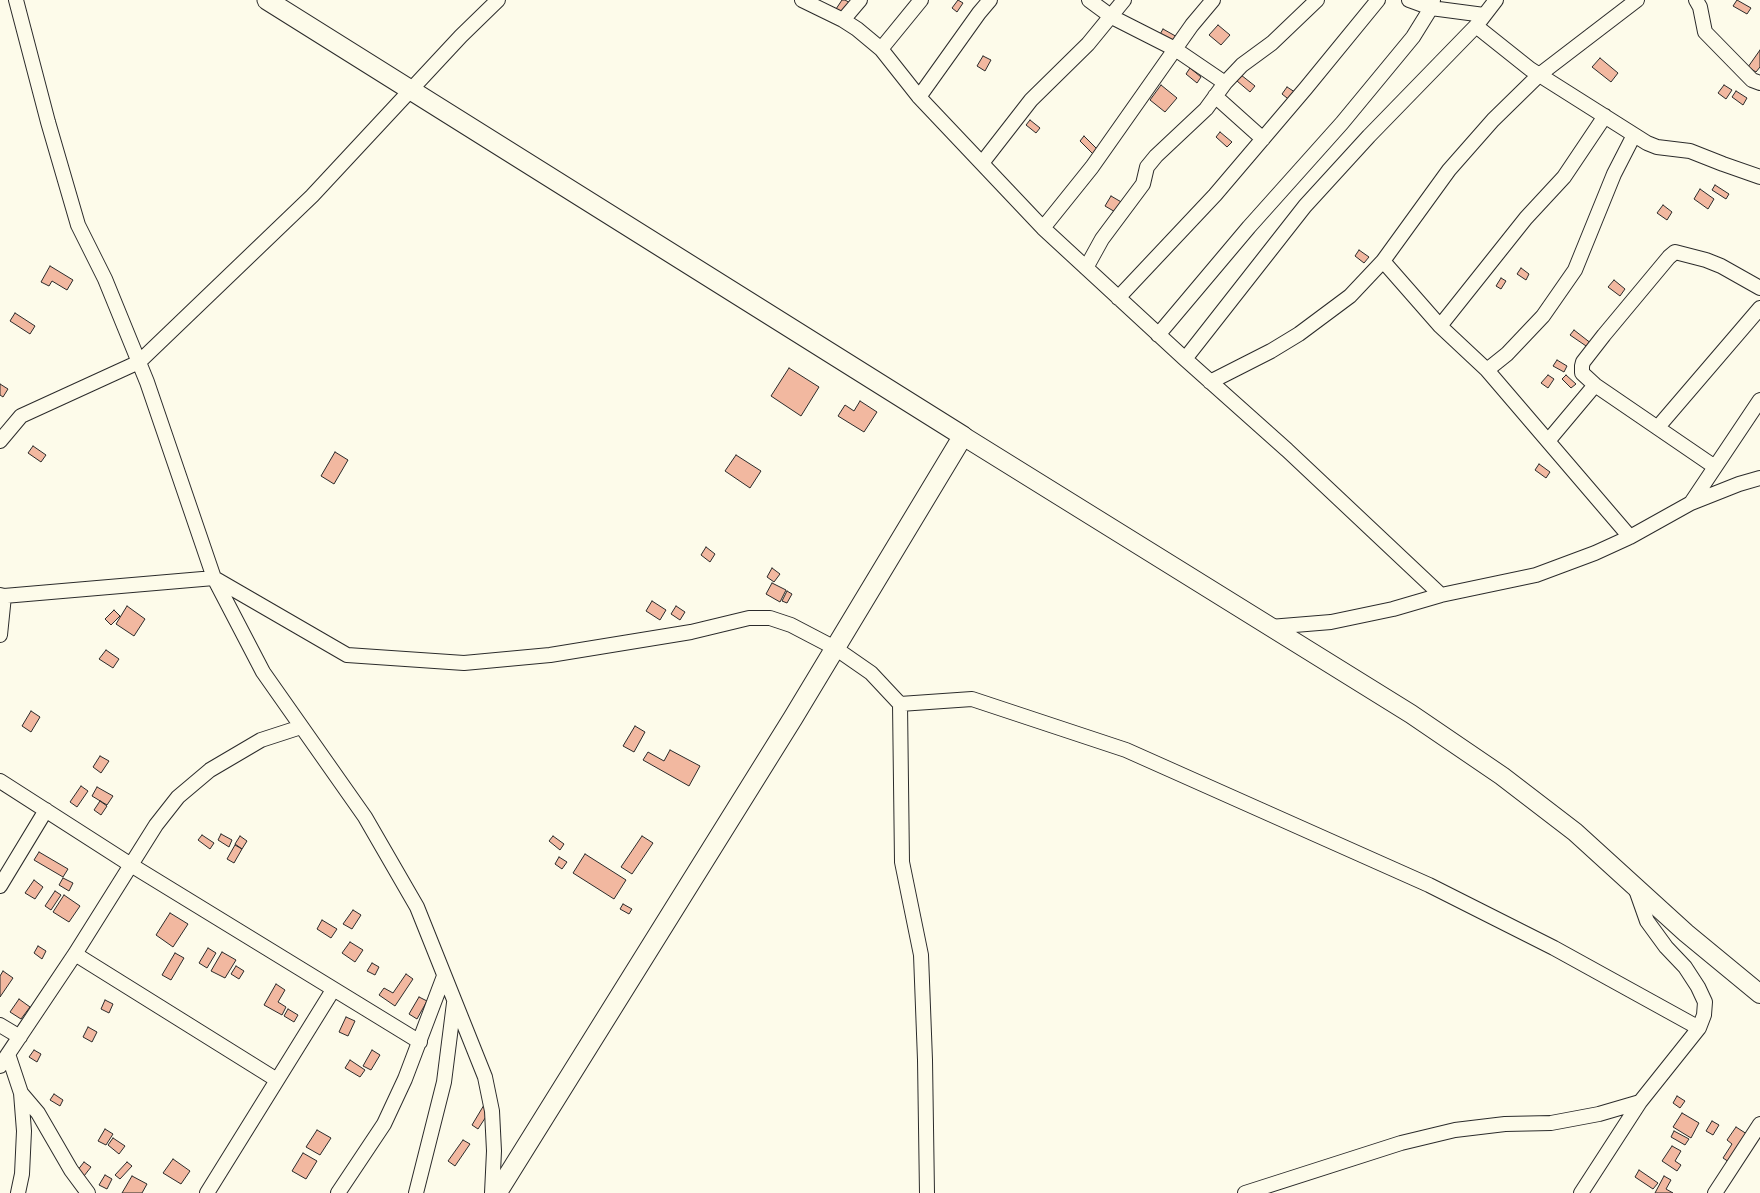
<!DOCTYPE html>
<style>
body{margin:0}
canvas{display:block;background:#fdfbea}
</style>
<canvas width="1760" height="1193"></canvas>
<script>
const context = document.querySelector('canvas').getContext('2d');
context.lineJoin = 'round';
function fill(path, color) {
  context.fillStyle = color;
  context.fill(path, 'evenodd');
}
function shape(rows) {
  const path = new Path2D();
  for (const r of rows) {
    path.moveTo(r[0], r[1]);
    for (let i = 2; i < r.length; i += 2) path.lineTo(r[i], r[i + 1]);
  }
  return path;
}
function strokePath(path, color, width, dash) {
  context.strokeStyle = color;
  context.lineWidth = width;
  context.lineCap = dash ? 'butt' : 'round';
  context.setLineDash(dash || []);
  context.stroke(path);
}
const building = shape([
 [842,0,845,0,852,4,844,18,834,12,842,0],
 [958,0,963,3,957,12,952,8,958,0],
 [1737,0,1751,8,1747,14,1733,6,1737,0],
 [1218,25,1230,35,1221,45,1209,35,1218,25],
 [1163,29,1179,38,1175,45,1159,36,1163,29],
 [1760,50,1760,67,1756,72,1748,67,1760,50],
 [983,56,991,60,985,71,977,66,983,56],
 [1600,58,1618,73,1611,82,1592,67,1600,58],
 [1190,68,1201,77,1197,83,1186,74,1190,68],
 [1241,75,1255,86,1250,92,1237,81,1241,75],
 [1161,85,1177,98,1165,112,1150,100,1161,85],
 [1724,85,1732,90,1726,99,1718,93,1724,85],
 [1287,87,1298,94,1292,102,1282,94,1287,87],
 [1736,91,1747,98,1743,105,1732,97,1736,91],
 [1030,120,1040,128,1036,133,1026,125,1030,120],
 [1220,132,1232,142,1227,147,1216,137,1220,132],
 [1084,136,1098,150,1094,155,1080,141,1084,136],
 [1715,185,1729,194,1726,199,1712,190,1715,185],
 [1700,189,1714,199,1708,209,1694,199,1700,189],
 [1111,196,1123,203,1117,213,1105,206,1111,196],
 [1663,205,1672,212,1667,220,1657,213,1663,205],
 [1359,250,1369,257,1364,263,1355,256,1359,250],
 [50,266,73,280,67,290,52,281,49,286,41,282,50,266],
 [1521,268,1529,274,1526,280,1517,274,1521,268],
 [1501,278,1506,281,1501,289,1496,286,1501,278],
 [1614,280,1625,289,1620,296,1608,287,1614,280],
 [15,313,35,326,30,334,10,321,15,313],
 [1574,330,1592,344,1589,348,1570,335,1574,330],
 [1557,360,1567,366,1564,372,1553,366,1557,360],
 [789,368,819,387,801,416,771,396,789,368],
 [1548,375,1554,379,1548,388,1541,383,1548,375],
 [1566,375,1576,384,1571,388,1562,379,1566,375],
 [0,384,8,389,3,397,0,395,0,384],
 [860,401,877,412,864,432,838,416,845,405,854,411,860,401],
 [33,446,46,455,41,462,28,453,33,446],
 [335,452,348,460,334,484,321,476,335,452],
 [736,455,761,471,750,488,725,471,736,455],
 [1539,464,1550,472,1546,478,1535,470,1539,464],
 [706,547,715,554,710,562,701,555,706,547],
 [772,568,780,574,774,582,767,577,772,568],
 [772,583,786,590,780,602,766,594,772,583],
 [787,591,792,594,787,603,782,601,787,591],
 [652,601,666,610,660,620,646,611,652,601],
 [127,606,145,619,134,636,116,624,127,606],
 [676,606,685,612,680,620,671,614,676,606],
 [114,610,120,616,111,625,105,619,114,610],
 [106,650,119,659,113,668,99,659,106,650],
 [31,711,40,717,31,732,22,726,31,711],
 [635,726,645,732,634,752,623,746,635,726],
 [670,750,700,766,689,786,643,760,648,752,664,761,670,750],
 [100,756,109,761,101,773,93,767,100,756],
 [81,786,88,791,77,807,70,802,81,786],
 [97,787,113,796,107,805,92,796,97,787],
 [100,801,107,806,101,815,94,810,100,801],
 [221,834,232,840,229,847,218,840,221,834],
 [202,835,214,843,210,849,198,840,202,835],
 [240,836,247,841,242,849,235,844,240,836],
 [553,836,564,844,560,850,549,841,553,836],
 [642,836,653,843,632,874,621,867,642,836],
 [235,845,242,849,234,863,227,859,235,845],
 [39,852,68,869,63,877,34,860,39,852],
 [585,854,626,880,614,899,573,873,585,854],
 [559,857,567,862,562,869,555,864,559,857],
 [63,878,73,883,69,891,59,885,63,878],
 [34,880,43,887,35,899,25,893,34,880],
 [55,891,61,895,51,910,45,906,55,891],
 [64,895,80,906,69,922,53,912,64,895],
 [623,904,632,909,629,914,620,909,623,904],
 [353,910,361,915,352,929,343,924,353,910],
 [170,913,188,924,173,947,156,935,170,913],
 [322,920,337,929,331,938,317,929,322,920],
 [350,942,363,950,355,962,342,953,350,942],
 [38,946,46,951,42,959,34,953,38,946],
 [208,948,216,953,207,968,199,963,208,948],
 [222,952,236,960,225,978,211,971,222,952],
 [175,953,184,958,171,980,162,975,175,953],
 [372,963,379,967,375,975,367,971,372,963],
 [236,966,244,971,239,979,231,974,236,966],
 [3,971,13,978,0,997,0,976,3,971],
 [406,974,413,979,395,1006,379,995,384,988,393,993,406,974],
 [276,984,285,990,278,1002,286,1007,282,1015,264,1005,276,984],
 [419,997,427,1001,417,1019,409,1014,419,997],
 [19,999,30,1007,21,1019,10,1012,19,999],
 [105,1000,113,1004,109,1013,101,1009,105,1000],
 [288,1009,298,1015,294,1022,284,1016,288,1009],
 [346,1017,355,1021,348,1036,339,1032,346,1017],
 [88,1027,97,1032,92,1042,83,1037,88,1027],
 [34,1050,41,1054,37,1062,29,1057,34,1050],
 [372,1050,380,1055,371,1070,363,1066,372,1050],
 [350,1060,365,1070,360,1077,345,1068,350,1060],
 [54,1094,63,1100,60,1106,50,1100,54,1094],
 [1677,1096,1685,1101,1680,1108,1673,1103,1677,1096],
 [484,1105,491,1109,478,1129,472,1125,484,1105],
 [1682,1113,1699,1123,1691,1138,1673,1127,1682,1113],
 [1712,1121,1719,1125,1713,1135,1706,1131,1712,1121],
 [1736,1127,1750,1136,1732,1164,1723,1158,1732,1144,1727,1140,1736,1127],
 [105,1129,113,1134,106,1145,98,1141,105,1129],
 [317,1130,331,1138,320,1155,306,1147,317,1130],
 [1674,1131,1689,1139,1685,1145,1671,1137,1674,1131],
 [113,1138,125,1146,119,1154,108,1145,113,1138],
 [463,1140,470,1144,455,1166,448,1161,463,1140],
 [1672,1146,1681,1151,1675,1161,1681,1165,1677,1171,1662,1161,1672,1146],
 [303,1153,317,1161,306,1179,292,1171,303,1153],
 [173,1159,190,1171,181,1184,163,1173,173,1159],
 [84,1162,91,1167,84,1176,77,1171,84,1162],
 [127,1162,132,1166,120,1179,115,1175,127,1162],
 [1639,1170,1658,1183,1653,1189,1635,1177,1639,1170],
 [105,1175,112,1179,107,1189,99,1185,105,1175],
 [132,1176,147,1184,142,1193,122,1193,132,1176],
 [1664,1176,1671,1180,1666,1189,1673,1193,1655,1193,1664,1176]
]);
fill(building, '#f2b8a0');
strokePath(building, '#2b2b2b', 1);
const minor = shape([
 [16,0,48,122,78,225,105,279,147,382,214,578,263,672,365,817,417,907,485,1077,492,1111,494,1151,492,1193],
 [802,0,843,20,857,29,881,49,919,97,1043,228,1185,359,1287,450,1441,595],
 [1089,0,1112,17,1175,49,1225,83],
 [1409,0,1431,8,1484,15],
 [1696,0,1700,7,1705,32,1752,80,1760,83],
 [843,20,860,0],
 [1476,26,1530,69,1647,143,1657,147,1690,151,1723,164,1760,177],
 [881,49,921,0],
 [1215,96,1263,139],
 [919,97,979,13,990,0],
 [982,163,1031,100,1088,44,1124,0],
 [1043,228,1092,167,1192,25,1213,0],
 [1383,261,1440,326,1487,370,1630,537],
 [1086,268,1102,239,1143,184,1147,167,1156,156,1206,109,1225,83,1242,65,1272,43,1317,0],
 [1118,298,1215,195,1306,88,1378,0],
 [1440,326,1526,218,1564,177,1605,116],
 [1158,335,1249,227,1342,123,1413,37,1431,8,1433,0],
 [1185,359,1305,206,1369,136,1476,26,1496,0],
 [1487,370,1507,354,1543,316,1575,270,1614,174,1634,135],
 [1210,382,1271,351,1299,334,1350,296,1383,261,1449,170,1493,120,1539,75,1637,0],
 [1658,427,1760,308],
 [0,441,21,416,139,362,312,196,461,36,498,0],
 [1548,441,1595,385],
 [1715,467,1595,385,1582,373,1582,366,1583,362,1604,335,1669,257,1675,252,1706,260,1721,266,1760,288],
 [1691,503,1760,400],
 [0,595,4,596,214,578,347,655,464,663,550,655,691,632,749,618,770,618,791,625,835,648,871,673,900,704,902,862,921,955,925,1060,927,1193],
 [1270,627,1331,622,1393,609,1441,595,1536,575,1595,553,1630,537,1691,503,1739,484,1760,478],
 [0,635,4,596],
 [900,704,972,699,1126,750,1429,885,1554,948,1699,1028],
 [0,781,131,865,420,1042],
 [0,886,46,810],
 [75,954,277,1080],
 [0,1025,20,1037],
 [8,1054,21,1093,24,1131,22,1174,18,1193],
 [0,1066,75,954,156,825,178,797,210,770,261,740,301,727],
 [21,1093,38,1113,71,1170,88,1193],
 [207,1193,333,990],
 [338,1193,384,1124,405,1079,444,976],
 [416,1193,444,1082,454,1003],
 [1245,1193,1401,1143,1455,1130,1505,1124,1551,1123,1599,1114,1640,1102],
 [1581,1193,1640,1102,1699,1028,1704,1015,1705,1002,1698,987,1685,967,1666,947,1647,921,1635,887],
 [1715,1193,1760,1124]
]);
const tertiary = shape([
 [963,436,1411,714,1502,776,1575,832,1686,933,1760,994]
]);
const secondary = shape([
 [267,0,963,436,793,718,497,1193]
]);
strokePath(minor, '#2b2b2b', 16);
strokePath(tertiary, '#2b2b2b', 20);
strokePath(secondary, '#2b2b2b', 21);
strokePath(minor, '#fdfbea', 14);
strokePath(tertiary, '#fdfbea', 18);
strokePath(secondary, '#fdfbea', 19);
</script>
